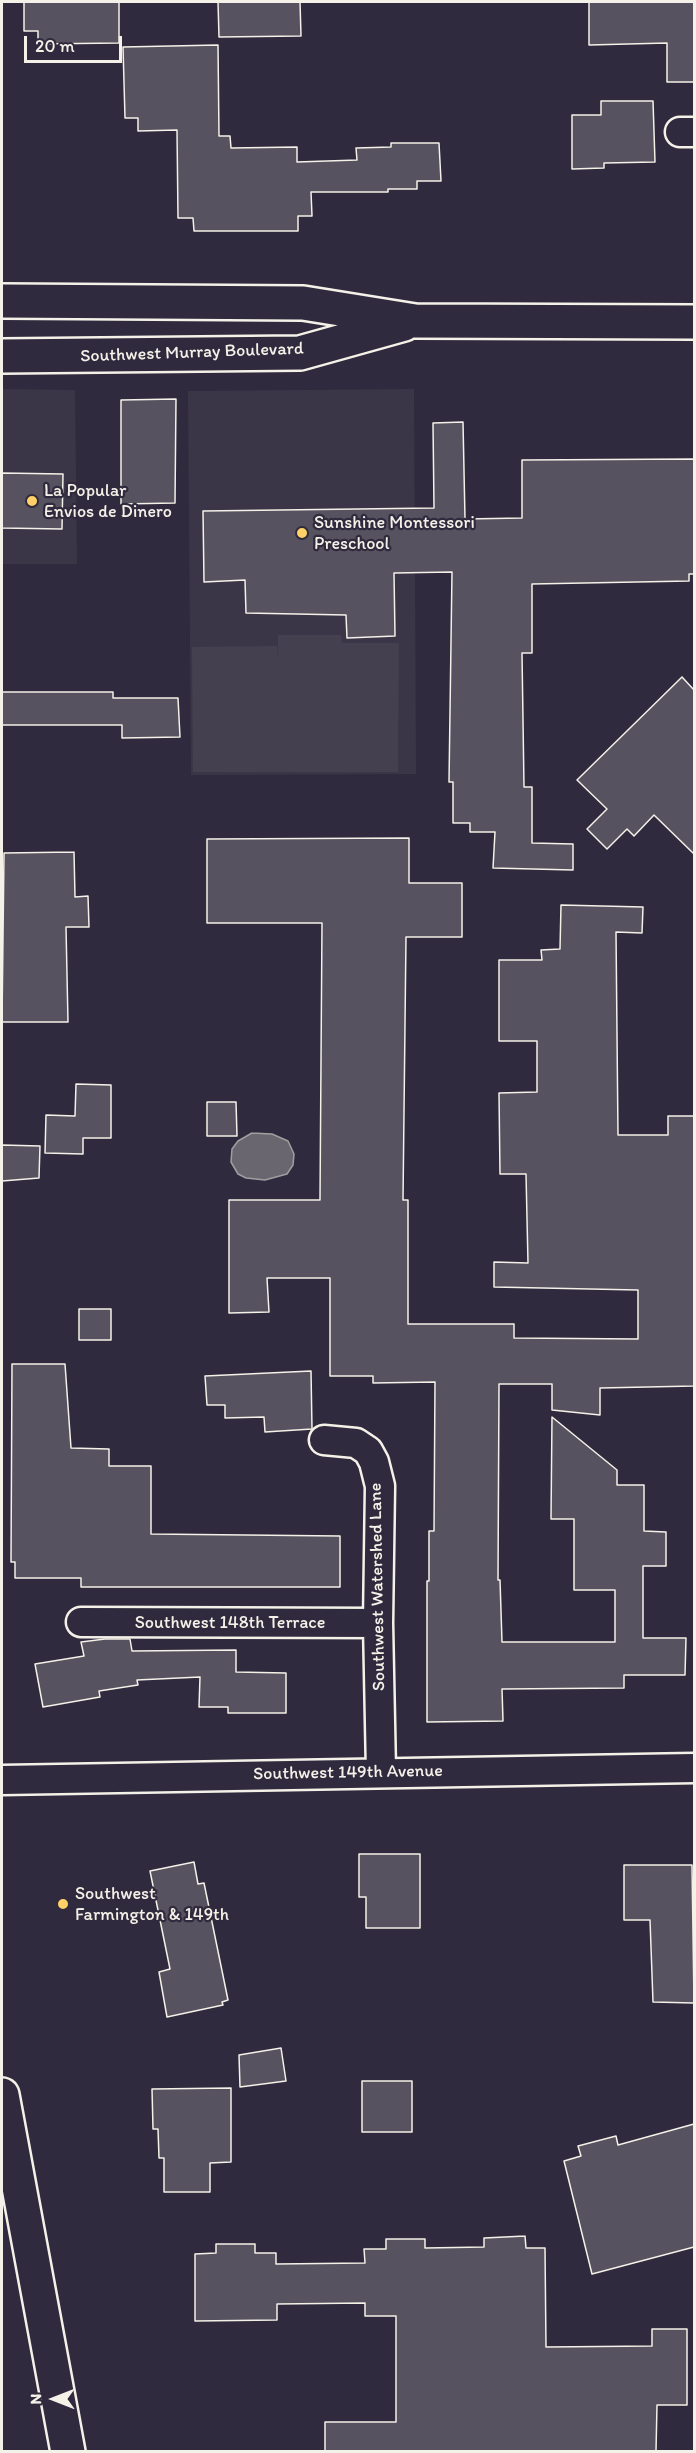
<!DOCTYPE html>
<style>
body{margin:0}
#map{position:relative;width:696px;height:2453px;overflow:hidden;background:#2f2a3d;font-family:Itim,sans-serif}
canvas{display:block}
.frame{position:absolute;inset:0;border:3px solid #f4f1e8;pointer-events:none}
.north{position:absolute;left:24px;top:2369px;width:60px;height:60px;-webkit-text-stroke:4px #2f2a3d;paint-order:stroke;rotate:270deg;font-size:16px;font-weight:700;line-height:24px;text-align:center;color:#f4f1e8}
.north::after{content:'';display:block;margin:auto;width:21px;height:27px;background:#f4f1e8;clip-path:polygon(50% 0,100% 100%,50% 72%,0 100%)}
.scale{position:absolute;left:24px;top:36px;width:98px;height:27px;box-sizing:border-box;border:3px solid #f4f1e8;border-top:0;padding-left:8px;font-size:18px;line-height:21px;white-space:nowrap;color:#f4f1e8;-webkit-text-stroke:4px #2f2a3d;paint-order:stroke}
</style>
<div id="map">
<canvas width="696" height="2453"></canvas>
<div class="frame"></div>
<div class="north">N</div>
<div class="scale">20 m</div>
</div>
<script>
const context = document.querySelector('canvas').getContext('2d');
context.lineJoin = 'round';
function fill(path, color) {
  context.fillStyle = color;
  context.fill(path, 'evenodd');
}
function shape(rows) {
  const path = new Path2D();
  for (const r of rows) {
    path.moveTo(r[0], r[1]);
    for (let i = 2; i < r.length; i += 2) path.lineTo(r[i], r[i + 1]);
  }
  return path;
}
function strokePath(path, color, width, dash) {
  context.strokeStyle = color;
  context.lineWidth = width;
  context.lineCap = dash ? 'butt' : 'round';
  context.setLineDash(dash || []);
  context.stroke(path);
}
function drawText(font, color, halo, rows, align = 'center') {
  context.font = font + ' Itim,sans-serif';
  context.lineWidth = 4.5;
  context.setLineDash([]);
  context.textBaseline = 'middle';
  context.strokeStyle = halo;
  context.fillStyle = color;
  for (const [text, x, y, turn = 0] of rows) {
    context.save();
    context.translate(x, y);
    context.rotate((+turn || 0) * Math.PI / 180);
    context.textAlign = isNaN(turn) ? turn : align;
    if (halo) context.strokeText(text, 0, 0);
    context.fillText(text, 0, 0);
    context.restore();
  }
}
fill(shape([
 [2,389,75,390,77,564,2,564],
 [414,389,416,774,191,775,188,391]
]), '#3b3647');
fill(shape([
 [278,635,341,635,342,643,399,643,398,772,193,772,192,647,277,646,278,660]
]), '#454050');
const water = shape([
 [252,1133,272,1134,288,1141,294,1154,293,1165,287,1174,265,1180,246,1178,238,1174,231,1162,232,1149,238,1141,252,1133]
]);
fill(water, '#6a6670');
strokePath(water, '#a19ea0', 1.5);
const building = shape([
 [24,2,119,2,119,43,38,44,38,31,24,31,24,2],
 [218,2,300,2,301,36,219,37,218,2],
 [589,2,694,2,694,82,667,82,667,43,589,45,589,2],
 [218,45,219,136,230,136,231,148,297,147,297,162,357,160,356,148,391,147,391,143,439,143,441,181,417,181,417,189,388,189,388,192,311,192,312,216,298,216,298,231,194,231,193,218,178,218,177,130,138,131,138,118,125,118,123,47,218,45],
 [601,101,653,101,655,162,604,163,604,168,572,169,572,115,601,115,601,101],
 [176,399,175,503,121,504,121,400,176,399],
 [463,422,465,519,522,518,522,460,694,459,694,574,689,574,689,581,532,584,532,653,522,653,524,787,532,787,532,843,573,844,573,870,493,868,495,832,470,832,470,823,453,823,453,782,449,782,452,572,394,573,395,636,347,638,346,615,246,613,245,580,204,582,203,511,434,508,433,423,463,422],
 [2,473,63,474,62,529,2,528,2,473],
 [682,677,694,690,694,854,654,815,634,836,627,829,607,849,587,829,607,809,577,780,682,677],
 [2,692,113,692,113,698,178,698,180,737,122,738,122,725,2,725,2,692],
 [409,838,409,883,462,883,462,937,406,937,403,1200,408,1200,408,1324,514,1324,514,1338,638,1339,638,1290,494,1287,494,1262,528,1263,526,1174,500,1174,499,1093,537,1092,537,1041,499,1041,499,960,542,960,541,950,560,949,561,905,643,907,642,933,616,932,618,1135,668,1135,668,1116,694,1116,694,1386,600,1388,600,1415,552,1410,552,1384,499,1384,498,1580,500,1580,502,1642,615,1642,615,1590,574,1590,574,1519,551,1519,552,1417,617,1470,617,1485,644,1485,644,1531,666,1532,666,1566,643,1566,643,1638,686,1638,685,1675,624,1675,624,1688,502,1689,503,1721,427,1722,427,1581,429,1581,429,1531,434,1531,435,1382,373,1383,373,1376,330,1376,330,1278,267,1278,269,1312,229,1313,229,1200,320,1200,322,923,207,923,207,839,409,838],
 [74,852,75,897,88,896,89,927,66,927,68,1022,2,1022,4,853,74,852],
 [76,1084,111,1085,111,1138,83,1138,83,1154,45,1153,46,1115,75,1116,76,1084],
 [207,1102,236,1102,237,1136,207,1136,207,1102],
 [2,1145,40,1146,39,1178,2,1181,2,1145],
 [79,1309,111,1309,111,1340,79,1340,79,1309],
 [12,1364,65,1364,71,1448,109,1449,109,1466,151,1466,151,1534,340,1536,340,1587,81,1587,81,1578,15,1578,15,1562,11,1562,12,1364],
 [311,1371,312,1429,265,1432,264,1417,225,1418,225,1405,207,1405,205,1376,311,1371],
 [105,1639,130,1639,132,1651,236,1650,236,1672,286,1673,286,1713,228,1713,228,1707,199,1707,200,1677,137,1680,138,1685,99,1691,100,1697,43,1707,35,1664,84,1656,81,1642,105,1639],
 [359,1854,420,1854,420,1928,366,1928,366,1897,359,1897,359,1854],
 [194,1862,198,1884,204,1883,228,2000,222,2002,223,2005,167,2017,159,1972,170,1969,150,1871,194,1862],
 [624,1865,692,1865,694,2003,653,2002,650,1920,624,1920,624,1865],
 [281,2048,286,2081,240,2087,239,2055,281,2048],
 [362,2081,412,2081,412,2132,362,2132,362,2081],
 [231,2088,231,2162,210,2163,210,2192,164,2192,164,2158,159,2158,158,2129,153,2129,152,2089,231,2088],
 [694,2124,694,2247,592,2274,564,2161,581,2156,578,2146,616,2136,618,2145,694,2124],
 [525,2236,526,2248,545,2248,546,2347,652,2346,652,2329,687,2329,687,2405,657,2405,656,2451,325,2451,325,2422,396,2422,396,2316,365,2316,365,2303,277,2304,277,2320,195,2321,195,2254,216,2253,216,2244,255,2244,255,2253,276,2253,276,2264,365,2263,364,2249,386,2249,386,2239,425,2239,425,2248,484,2247,484,2238,525,2236]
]);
fill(building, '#56525f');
strokePath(building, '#f4f1e8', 1.5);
const street = shape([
 [680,132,694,132],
 [324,1440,356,1443,368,1451,374,1462,380,1486,378,1623,381,1772],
 [81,1622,378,1623],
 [2,1780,694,1768]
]);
const primary = shape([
 [2,301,303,303,415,321,694,322],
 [2,356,300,353,404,324],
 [2,2095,68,2452]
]);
strokePath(street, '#f4f1e8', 33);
strokePath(primary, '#f4f1e8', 38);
strokePath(street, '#2f2a3d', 28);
strokePath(primary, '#2f2a3d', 33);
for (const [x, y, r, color] of [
 [32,501,6,"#ffd166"],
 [302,533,6,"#ffd166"],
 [63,1904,6,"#ffd166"]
]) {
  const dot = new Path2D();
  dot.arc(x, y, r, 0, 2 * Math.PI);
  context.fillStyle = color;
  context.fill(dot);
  strokePath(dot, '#2f2a3d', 2);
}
drawText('18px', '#f4f1e8', '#2f2a3d', [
 ["Southwest Murray Boulevard",192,353,-2],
 ["Southwest Watershed Lane",378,1587,-91],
 ["Southwest 148th Terrace",230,1623],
 ["Southwest 149th Avenue",348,1773,-1]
]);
drawText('18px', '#f4f1e8', '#2f2a3d', [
 ["La Popular",44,491],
 ["Envios de Dinero",44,512],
 ["Sunshine Montessori",314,523],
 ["Preschool",314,544],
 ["Southwest",75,1894],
 ["Farmington & 149th",75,1915]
], 'left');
</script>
